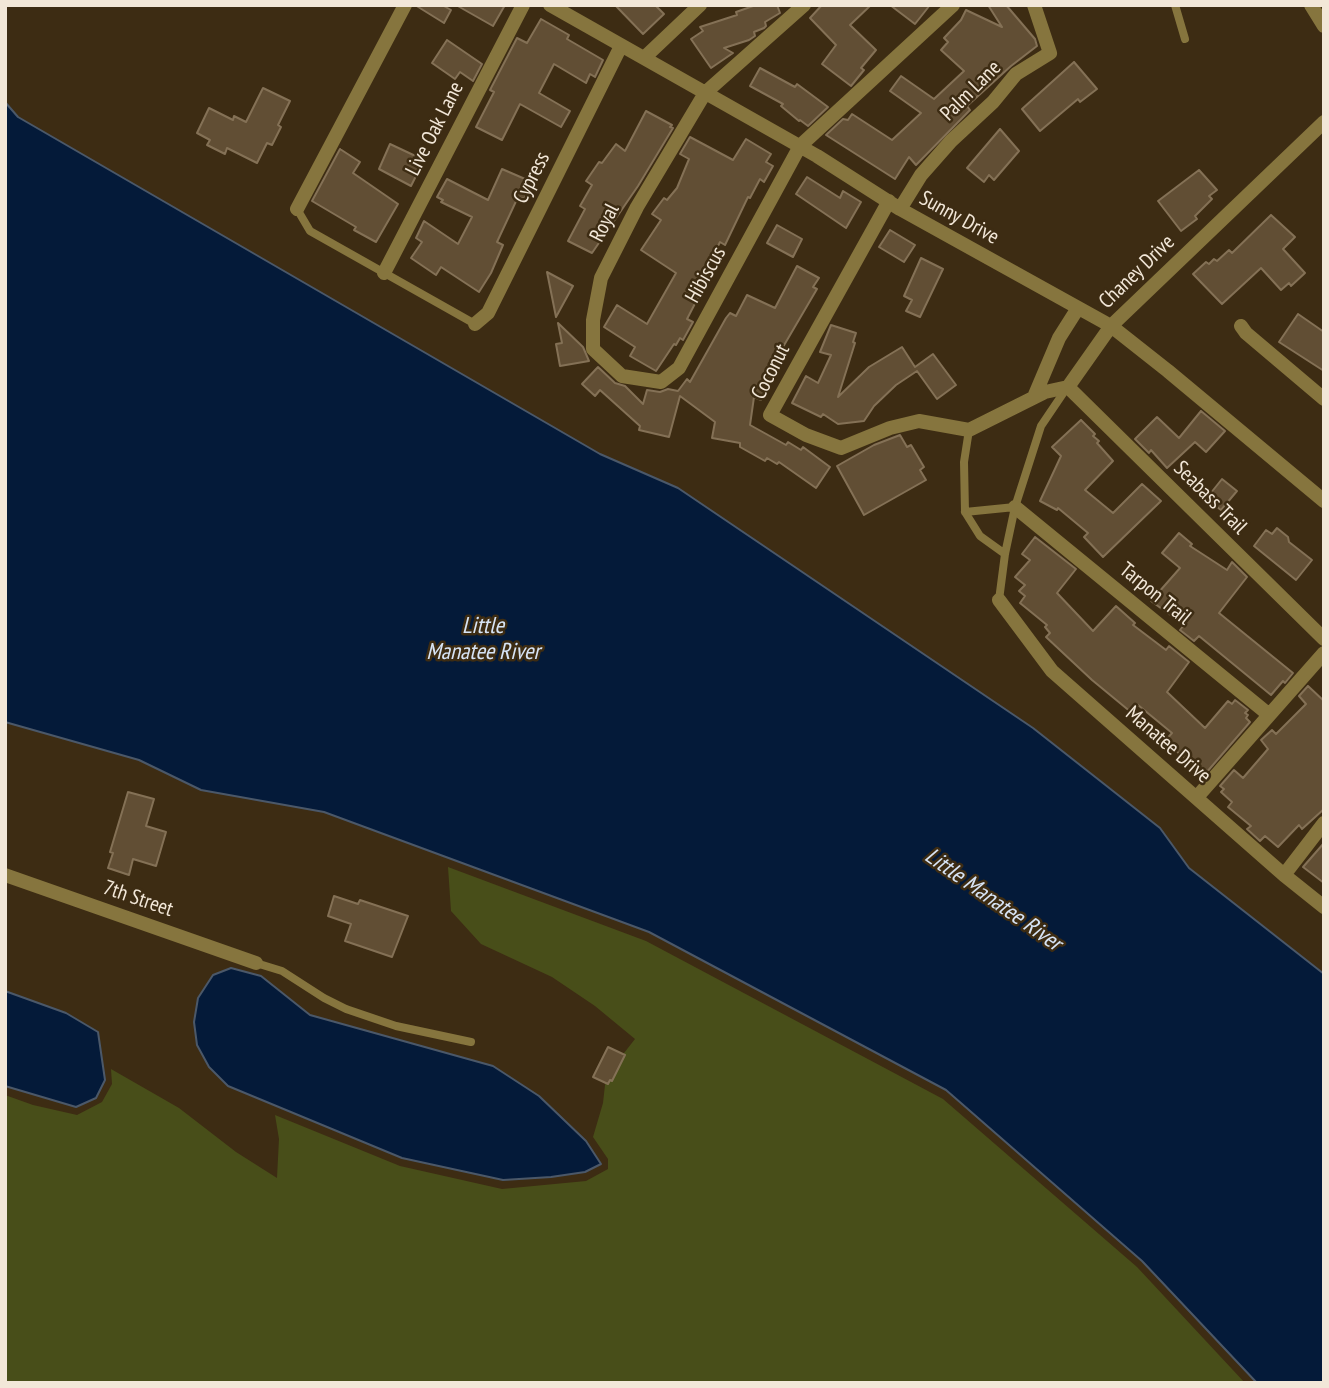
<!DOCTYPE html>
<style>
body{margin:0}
#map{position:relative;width:1329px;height:1388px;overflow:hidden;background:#3d2c13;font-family:"PT Sans Narrow",sans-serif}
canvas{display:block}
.frame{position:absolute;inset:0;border:7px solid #f2e7d8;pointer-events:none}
</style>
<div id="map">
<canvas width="1329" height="1388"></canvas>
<div class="frame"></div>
</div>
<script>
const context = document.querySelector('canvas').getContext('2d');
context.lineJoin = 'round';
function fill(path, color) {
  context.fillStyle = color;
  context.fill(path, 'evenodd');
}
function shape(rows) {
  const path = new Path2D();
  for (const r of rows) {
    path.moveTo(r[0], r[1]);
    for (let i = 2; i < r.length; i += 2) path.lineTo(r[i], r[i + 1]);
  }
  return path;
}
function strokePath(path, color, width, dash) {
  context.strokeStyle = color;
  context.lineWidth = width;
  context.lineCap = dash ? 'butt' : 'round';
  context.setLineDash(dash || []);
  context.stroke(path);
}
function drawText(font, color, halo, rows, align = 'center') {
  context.font = font + ' "PT Sans Narrow",sans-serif';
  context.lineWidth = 5;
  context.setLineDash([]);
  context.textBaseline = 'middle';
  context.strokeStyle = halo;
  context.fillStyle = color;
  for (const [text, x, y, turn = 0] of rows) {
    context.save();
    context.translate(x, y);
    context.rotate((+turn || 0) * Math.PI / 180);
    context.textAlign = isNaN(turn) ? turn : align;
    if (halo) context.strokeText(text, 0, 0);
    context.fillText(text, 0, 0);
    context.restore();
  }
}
fill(shape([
 [448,867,646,941,943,1099,1137,1267,1245,1383,5,1383,5,1095,33,1105,77,1115,102,1102,112,1084,111,1069,179,1108,236,1152,277,1178,279,1139,275,1115,400,1166,502,1189,586,1181,608,1169,608,1159,593,1137,603,1103,606,1076,635,1039,595,1006,552,977,481,944,451,911]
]), '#484e19');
const water = shape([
 [5,102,18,117,600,454,678,488,1033,728,1160,828,1189,868,1324,974,1324,1383,1257,1383,1142,1261,946,1090,649,932,324,812,201,790,139,760,5,722,5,102],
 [231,968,261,976,310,1015,493,1066,539,1096,586,1141,601,1164,585,1172,551,1177,503,1180,402,1158,228,1086,209,1067,197,1045,194,1022,198,998,213,975,231,968],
 [5,991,66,1013,98,1032,105,1080,96,1098,76,1107,5,1086,5,991]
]);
fill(water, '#041a39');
strokePath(water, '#4b5869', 2);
const building = shape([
 [415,5,442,5,451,10,444,23,415,5],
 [456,5,505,5,493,26,456,5],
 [615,5,655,5,664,14,643,34,615,5],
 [756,5,777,5,780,13,765,22,766,26,764,28,754,32,755,36,749,40,724,48,733,53,711,68,691,39,703,31,700,27,737,15,736,12,756,5],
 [822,5,871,5,850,25,876,50,861,68,864,70,851,86,822,64,836,45,810,18,822,5],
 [890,5,930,5,915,24,890,5],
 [988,5,1006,5,1035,39,1037,46,1011,66,967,106,970,110,916,165,909,157,895,179,826,135,843,119,848,120,852,114,892,140,921,113,890,91,901,76,934,99,964,71,941,50,948,42,944,38,961,20,966,10,1002,27,988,5],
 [541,19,569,35,567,39,603,60,595,77,590,74,586,83,554,64,539,93,570,111,561,127,520,104,502,140,476,127,494,92,490,90,517,38,527,43,541,19],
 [447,40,482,64,473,81,460,72,455,79,432,63,447,40],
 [1074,62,1097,89,1080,102,1078,99,1040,131,1022,109,1074,62],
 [760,68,795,87,797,84,828,107,808,126,800,120,799,121,781,106,783,104,750,86,760,68],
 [263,88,290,101,278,125,281,127,272,145,267,143,257,163,227,148,225,154,207,145,210,140,197,133,209,108,233,120,234,116,246,122,263,88],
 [646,111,672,125,670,127,673,128,638,186,592,253,568,241,585,209,580,206,592,185,586,181,599,162,602,163,616,144,625,151,646,111],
 [1000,129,1019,151,994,180,989,175,984,182,967,168,1000,129],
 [690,137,733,160,746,139,771,154,766,162,773,166,764,182,760,179,750,198,748,197,725,245,720,242,696,290,701,292,687,319,693,322,683,340,680,338,676,345,674,344,656,371,630,356,635,347,604,327,617,305,647,324,676,273,641,250,661,220,652,214,664,198,667,200,677,188,689,159,680,154,690,137],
 [390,144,424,160,411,186,379,169,390,144],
 [340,149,360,162,353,173,398,204,376,242,354,230,356,227,312,201,340,149],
 [502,169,532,182,524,199,518,197,497,242,503,245,491,273,479,292,441,267,436,275,411,258,422,242,416,238,424,221,458,244,472,217,441,202,443,200,437,197,447,179,488,200,502,169],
 [1199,170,1217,190,1209,196,1212,199,1195,216,1197,219,1181,231,1158,201,1199,170],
 [807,177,840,198,843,191,861,202,846,228,796,194,807,177],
 [1271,215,1295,237,1283,249,1305,273,1291,286,1289,283,1281,290,1261,268,1222,304,1193,274,1206,262,1209,264,1214,259,1217,261,1229,250,1232,253,1271,215],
 [777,225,802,239,793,257,767,243,777,225],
 [890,230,915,245,904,262,879,247,890,230],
 [921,258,943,269,920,317,906,311,912,300,904,296,921,258],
 [797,266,819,278,813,287,817,289,783,347,787,349,761,400,754,397,750,425,786,445,788,442,801,450,803,447,830,467,816,488,779,462,777,464,767,458,765,461,740,447,740,443,712,438,715,422,680,396,669,437,639,430,640,426,600,390,595,396,582,384,598,367,615,383,625,386,643,404,647,390,660,392,668,389,678,391,687,379,690,382,726,318,730,313,736,316,747,295,775,308,797,266],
 [547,272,573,286,556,317,547,272],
 [1298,314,1324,332,1324,371,1279,342,1298,314],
 [558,323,583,347,589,361,560,366,556,344,562,343,558,323],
 [831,325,856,333,853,342,855,343,838,397,869,367,902,347,915,367,933,354,956,385,937,399,917,371,896,385,874,406,864,421,838,424,823,414,821,417,792,403,806,376,818,383,831,355,820,352,831,325],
 [1201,411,1225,431,1206,452,1195,442,1167,468,1151,450,1149,453,1135,439,1157,417,1179,438,1201,411],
 [1081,420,1095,434,1093,436,1099,441,1097,443,1113,461,1085,490,1113,513,1142,484,1161,501,1103,557,1084,537,1088,533,1058,508,1057,510,1040,501,1061,456,1052,447,1081,420],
 [900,435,907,447,911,445,924,467,920,470,926,480,864,515,837,466,874,445,900,435],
 [1222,479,1237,491,1221,510,1206,499,1222,479],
 [1277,528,1288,537,1289,542,1312,560,1296,580,1254,546,1266,530,1272,534,1277,528],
 [1179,533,1192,544,1190,546,1227,570,1232,562,1247,577,1219,613,1293,673,1285,683,1283,681,1271,695,1199,636,1194,641,1180,630,1184,625,1151,601,1180,568,1162,553,1179,533],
 [1035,537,1076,569,1057,593,1093,631,1116,606,1135,623,1133,625,1166,650,1169,646,1189,662,1167,692,1205,728,1228,701,1232,704,1235,700,1248,710,1245,713,1248,715,1246,718,1250,722,1206,773,1193,763,1191,764,1165,741,1172,733,1138,705,1132,713,1092,680,1046,637,1050,633,1045,627,1047,625,1020,603,1025,596,1019,591,1025,585,1015,577,1030,560,1022,554,1035,537],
 [1308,686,1324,701,1324,809,1302,829,1299,825,1278,847,1265,836,1260,841,1247,829,1251,826,1228,807,1232,802,1221,792,1224,789,1220,786,1234,770,1243,778,1268,749,1261,740,1272,730,1276,734,1306,704,1299,696,1308,686],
 [128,792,154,799,146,826,166,832,156,866,133,859,129,875,108,868,113,853,110,852,128,792],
 [1324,843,1324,883,1303,867,1324,843],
 [334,896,358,904,360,900,408,916,392,957,345,941,351,924,328,916,334,896],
 [608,1047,625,1055,612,1081,610,1080,608,1084,593,1077,608,1047]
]);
fill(building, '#614e34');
strokePath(building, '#847156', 2);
strokePath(shape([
 [1175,5,1185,39],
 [297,209,310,231,475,324],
 [969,430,964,462,965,512,1015,507,1005,554,999,600],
 [1015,507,1041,426,1066,389],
 [965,512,980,536,1005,554],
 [256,963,282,971,324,998,346,1009,396,1026,471,1042]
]), '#86753e', 8);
strokePath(shape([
 [550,5,817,156,900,209,1111,326,1168,371,1324,501],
 [804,5,705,93,637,207,601,278,593,320,593,349,622,376,661,382,679,368,800,146,953,5],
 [1311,5,1324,26],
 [644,58,700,5],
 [889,201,770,415,806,435,841,448,890,428,919,421,969,430,1045,392,1068,387,1111,326,1324,122],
 [297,209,405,5],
 [900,209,921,175,951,141,993,102,1016,74,1050,53,1034,5],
 [384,273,523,5],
 [475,324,488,313,621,46],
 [1241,326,1246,333,1324,399],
 [1068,387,1324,639],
 [1034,397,1059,338,1078,308],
 [1015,507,1268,714],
 [999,600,1052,671,1284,875,1324,907],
 [1197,797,1324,653],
 [5,875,256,963],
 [1284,875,1324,823]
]), '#86753e', 14);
drawText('21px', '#f2e7d8', '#3d2c13', [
 ["Palm Lane",971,91,-45],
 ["Live Oak Lane",435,129,-63],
 ["Cypress",532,178,-63],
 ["Sunny Drive",959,218,29],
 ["Royal",605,223,-63],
 ["Chaney Drive",1137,272,-44],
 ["Hibiscus",706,275,-61],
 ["Coconut",771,372,-63],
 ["Seabass Trail",1210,498,45],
 ["Tarpon Trail",1155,594,39],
 ["Manatee Drive",1168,745,41],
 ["7th Street",138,899,19]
]);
drawText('italic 23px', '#d7e4f6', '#3d2c13', [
 ["Little",483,626],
 ["Manatee River",483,652],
 ["Little Manatee River",993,900,35]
]);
</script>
